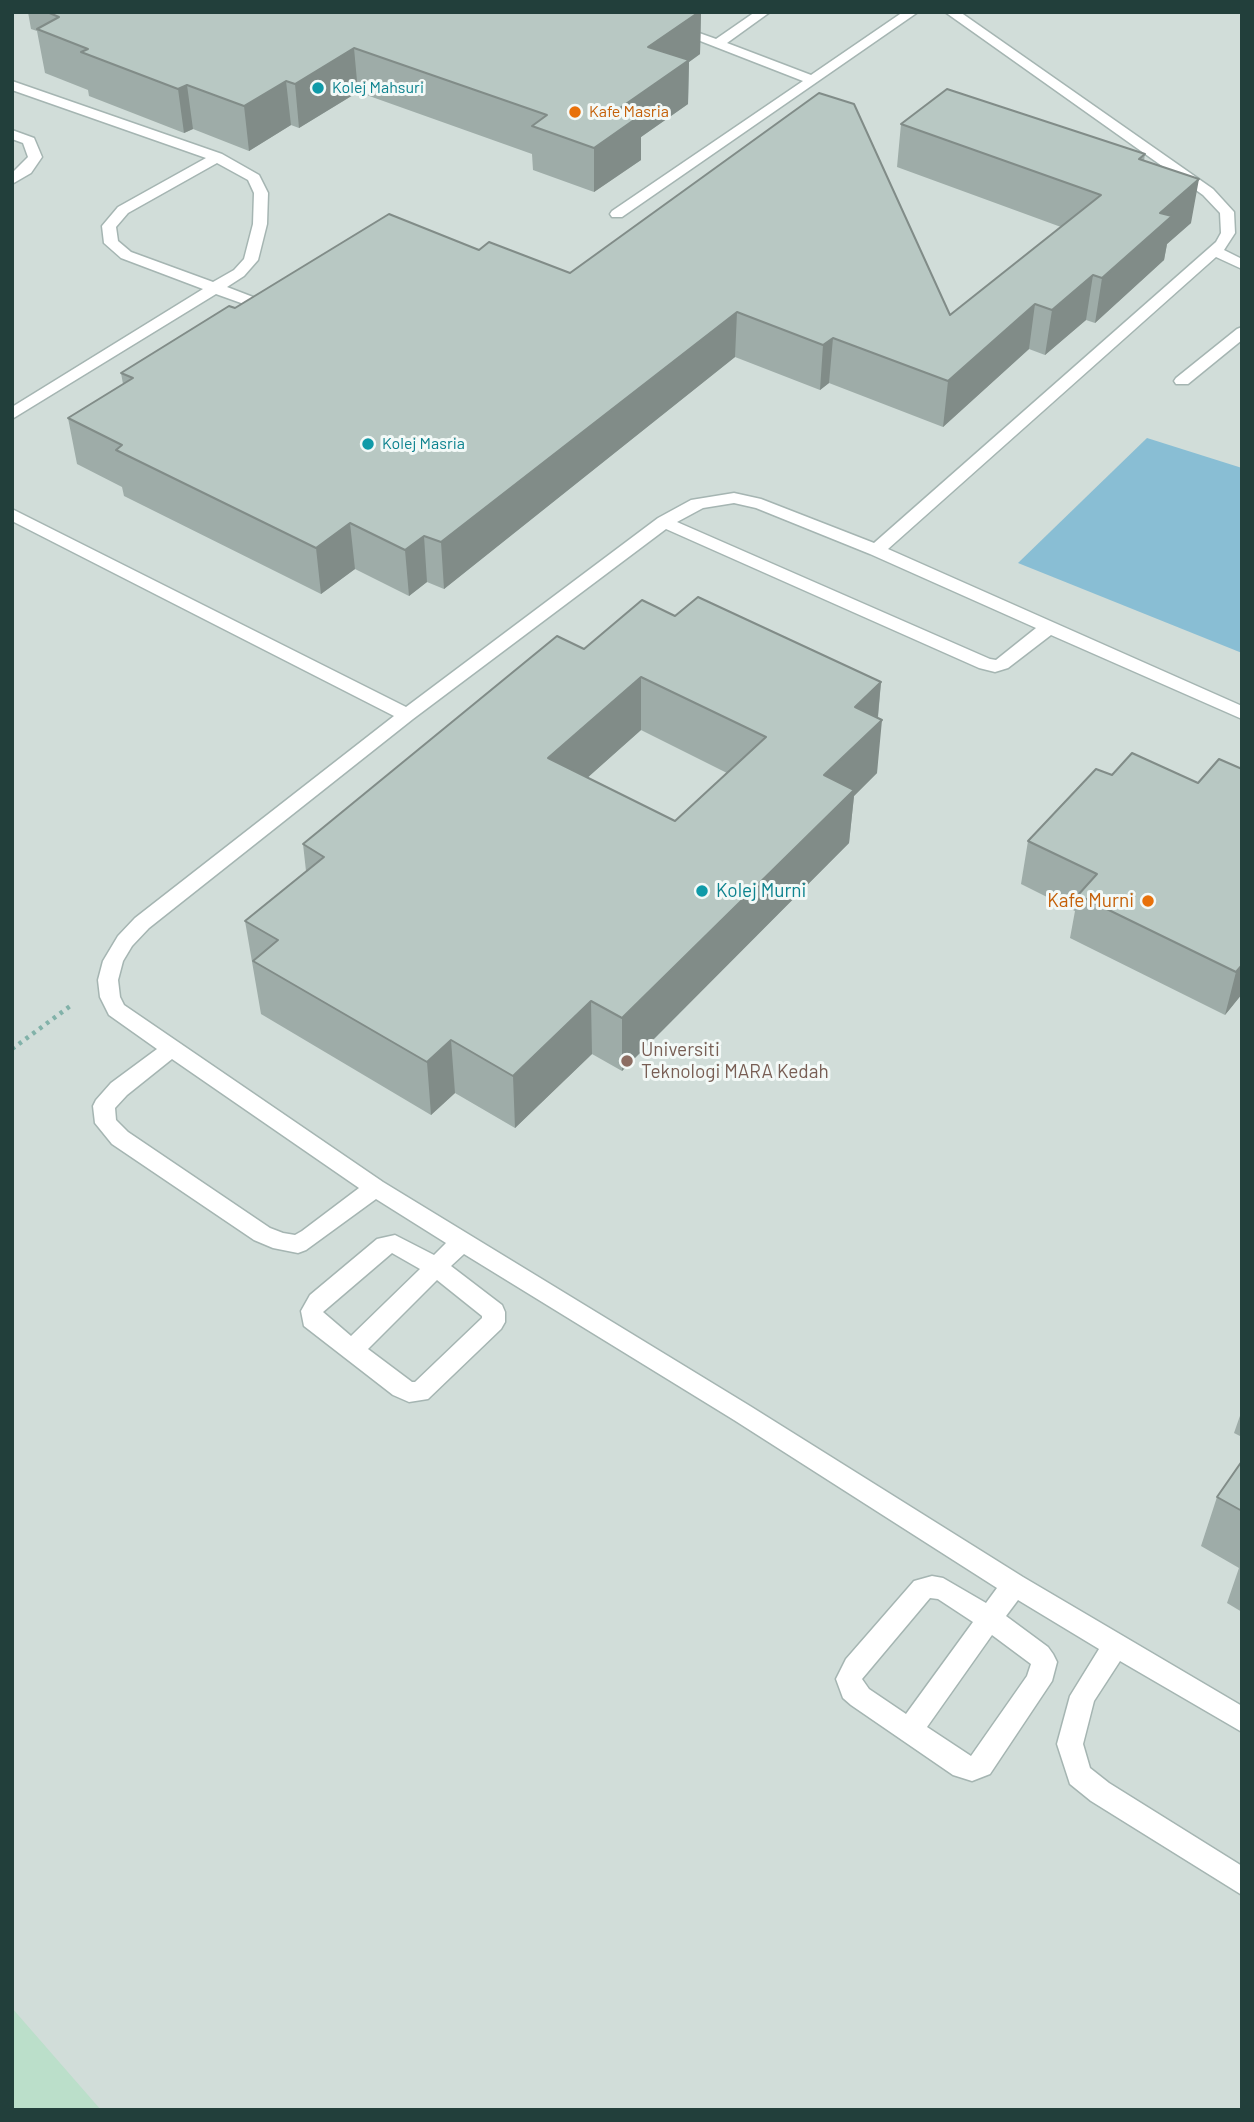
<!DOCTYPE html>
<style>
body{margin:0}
#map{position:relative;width:1254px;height:2122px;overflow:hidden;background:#e3edea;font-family:Barlow,sans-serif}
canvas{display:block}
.frame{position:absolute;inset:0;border:14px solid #223f3b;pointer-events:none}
</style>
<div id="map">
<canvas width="1254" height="2122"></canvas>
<div class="frame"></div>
</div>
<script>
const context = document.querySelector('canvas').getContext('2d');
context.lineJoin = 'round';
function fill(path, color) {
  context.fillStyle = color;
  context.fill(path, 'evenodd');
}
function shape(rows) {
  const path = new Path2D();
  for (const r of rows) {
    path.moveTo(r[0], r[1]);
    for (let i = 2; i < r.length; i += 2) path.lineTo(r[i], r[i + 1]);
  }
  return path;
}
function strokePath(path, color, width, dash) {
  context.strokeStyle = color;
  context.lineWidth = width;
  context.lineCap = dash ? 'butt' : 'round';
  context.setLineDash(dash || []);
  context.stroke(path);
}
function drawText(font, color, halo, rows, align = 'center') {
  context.font = font + ' Barlow,sans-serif';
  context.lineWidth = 6;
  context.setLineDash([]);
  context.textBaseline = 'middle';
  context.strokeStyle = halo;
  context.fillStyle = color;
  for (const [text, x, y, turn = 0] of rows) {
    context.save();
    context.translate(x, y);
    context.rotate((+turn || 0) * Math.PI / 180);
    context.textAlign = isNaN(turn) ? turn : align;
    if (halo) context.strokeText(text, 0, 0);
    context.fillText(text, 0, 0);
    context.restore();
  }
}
fill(shape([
 [12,12,1242,12,1242,2110,12,2110]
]), '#d1ddd9');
fill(shape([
 [12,2008,101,2110,12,2110]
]), '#bbdfca');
fill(shape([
 [1147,438,1242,468,1242,653,1018,563]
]), '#89bed4');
const minor = shape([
 [755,12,770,12,727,43,811,75,903,12,918,12,622,217,612,217,610,214,612,211,803,81,667,28,674,24,716,39,755,12],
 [945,12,960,12,1213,189,1234,212,1235,233,1224,250,1242,259,1242,269,1216,257,888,549,1242,706,1242,719,1051,635,1008,668,995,672,979,668,666,529,413,719,149,928,132,946,123,961,118,980,120,997,124,1005,383,1182,750,1406,1023,1577,1242,1706,1242,1732,1120,1661,1094,1701,1083,1744,1090,1768,1109,1783,1242,1866,1242,1895,1091,1801,1070,1784,1057,1744,1070,1696,1099,1649,1018,1600,1006,1616,1048,1647,1053,1654,1057,1662,1052,1681,990,1774,972,1781,953,1775,851,1705,843,1698,836,1679,846,1659,914,1581,932,1576,943,1578,986,1603,997,1588,734,1420,464,1254,451,1266,502,1305,505,1312,505,1322,501,1329,428,1399,409,1402,393,1395,304,1326,301,1311,310,1295,377,1239,395,1235,434,1255,446,1243,376,1199,306,1250,298,1253,273,1248,254,1240,112,1144,95,1123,93,1106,96,1100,111,1083,157,1049,109,1015,100,997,98,980,103,961,118,936,135,918,394,716,12,521,12,509,406,707,658,518,691,500,734,493,761,499,874,543,1216,242,1221,233,1220,213,1203,195,945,12],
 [734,503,756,508,870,554,1036,628,996,660,990,659,677,522,703,508,734,503],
 [172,1059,359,1188,302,1231,295,1235,283,1233,270,1228,128,1132,116,1120,115,1108,127,1095,172,1059],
 [392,1253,420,1269,351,1336,323,1312,392,1253],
 [437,1280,482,1316,482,1318,415,1382,412,1382,368,1349,437,1280],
 [930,1598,938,1599,973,1622,906,1714,869,1689,862,1679,930,1598],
 [992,1635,1031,1664,1027,1676,971,1756,927,1727,992,1635],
 [12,81,222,154,259,175,268,193,267,224,258,260,244,276,227,287,279,307,282,310,279,313,269,313,216,294,12,419,12,407,203,289,121,258,104,243,102,226,118,207,206,158,12,90,12,81],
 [217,163,248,180,254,193,253,224,244,259,234,270,213,282,131,252,118,241,116,227,128,213,217,163],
 [12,130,34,138,42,157,31,173,12,184,12,173,28,157,23,143,12,139,12,130],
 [1242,327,1242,340,1188,384,1176,384,1174,381,1176,378,1237,329,1242,327]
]);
strokePath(minor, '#a5b5b2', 3);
strokePath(shape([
 [12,1049,73,1004]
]), '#82b2a9', 4.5, [3.5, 5]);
fill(minor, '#fff');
fill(shape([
 [28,12,703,12,701,13,700,54,689,62,688,104,641,137,641,160,594,192,533,170,532,154,358,92,299,128,291,125,249,151,193,129,184,133,89,96,88,90,45,73,37,31,31,29],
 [901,124,1145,154,1144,161,1191,223,1167,244,1164,260,1095,323,1086,320,1045,355,1029,349,943,427,829,383,820,390,735,357,444,589,427,582,409,596,355,569,321,594,124,496,122,487,77,464,68,418,123,384,121,373,235,308,479,250,570,273,950,315,1061,227,897,167],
 [675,616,881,682,878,718,877,773,854,796,849,843,622,1071,592,1054,515,1128,455,1093,431,1115,261,1014,245,921,306,871,303,844,584,649],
 [641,730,727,773,675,821,587,778],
 [1112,775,1198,783,1242,994,1225,1015,1070,938,1075,911,1021,884,1028,841],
 [1242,1410,1242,1437,1234,1433],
 [1242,1461,1242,1612,1227,1603,1239,1568,1201,1546,1217,1497]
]), '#9eaca8');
fill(shape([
 [685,12,703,12,701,13,700,54,689,62,688,104,641,137,641,160,594,192,594,148,620,108,648,47],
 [354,48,358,92,299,128,295,84],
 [286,81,291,125,249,151,244,106],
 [187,85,193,129,184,133,178,89],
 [1199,179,1191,223,1167,244,1164,260,1095,323,1102,278,1160,213],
 [1093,275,1086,320,1045,355,1052,310],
 [1035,304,1029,349,943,427,948,381],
 [737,312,735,357,444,589,441,542],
 [833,338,829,383,820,390,823,345],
 [350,523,355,569,321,594,316,548],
 [424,536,427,582,409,596,405,550],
 [641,677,641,730,550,811,548,758],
 [881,682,877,725,882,720,877,773,854,796,849,843,622,1071,622,1018,824,775,855,707],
 [1242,965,1242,994,1225,1015,1236,972],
 [591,1001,592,1054,515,1128,513,1076],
 [451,1040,455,1093,431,1115,427,1062]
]), '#818c88');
const building = shape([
 [47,12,699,12,648,47,689,60,620,108,641,115,594,148,532,126,547,115,354,48,295,84,286,81,244,106,187,85,178,89,81,52,88,49,37,29,59,17,47,12],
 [947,89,1145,154,1139,159,1199,179,1160,213,1172,216,1102,278,1093,275,1052,310,1035,304,948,381,833,338,823,345,737,312,441,542,424,536,405,550,350,523,316,548,116,450,122,445,68,418,133,378,121,373,229,306,235,308,389,214,479,250,489,242,570,273,819,93,854,104,950,315,1101,195,901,124,947,89],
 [698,597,881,682,855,707,882,720,824,775,854,790,622,1018,591,1001,513,1076,451,1040,427,1062,253,961,278,940,245,921,324,857,303,844,557,636,584,649,642,600,675,616,698,597],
 [641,677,766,737,675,821,548,758,641,677],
 [1132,753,1198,783,1219,759,1242,769,1242,965,1236,972,1078,895,1097,874,1028,841,1096,769,1112,775,1132,753],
 [1242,1461,1242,1511,1217,1497,1242,1461]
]);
fill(building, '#b8c8c3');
strokePath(building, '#818c88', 2);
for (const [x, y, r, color] of [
 [318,88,7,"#0f9aa8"],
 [575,112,7,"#e8710a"],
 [368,444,7,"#0f9aa8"],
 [702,891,7,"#0f9aa8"],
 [1148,901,7,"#e8710a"],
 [627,1061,7,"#8d6e63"]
]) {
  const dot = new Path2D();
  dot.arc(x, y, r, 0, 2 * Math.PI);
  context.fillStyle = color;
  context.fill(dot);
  strokePath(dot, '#f3f9f7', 2.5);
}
drawText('16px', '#0d838f', '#f3f9f7', [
 ["Kolej Mahsuri",332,88],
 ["Kolej Masria",382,444]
], 'left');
drawText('16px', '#c56008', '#f3f9f7', [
 ["Kafe Masria",589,112]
], 'left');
drawText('19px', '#0d838f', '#f3f9f7', [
 ["Kolej Murni",716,891]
], 'left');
drawText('19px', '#c56008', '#f3f9f7', [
 ["Kafe Murni",1134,901]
], 'right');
drawText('19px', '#785e54', '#f3f9f7', [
 ["Universiti",641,1050],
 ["Teknologi MARA Kedah",641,1072]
], 'left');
</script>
